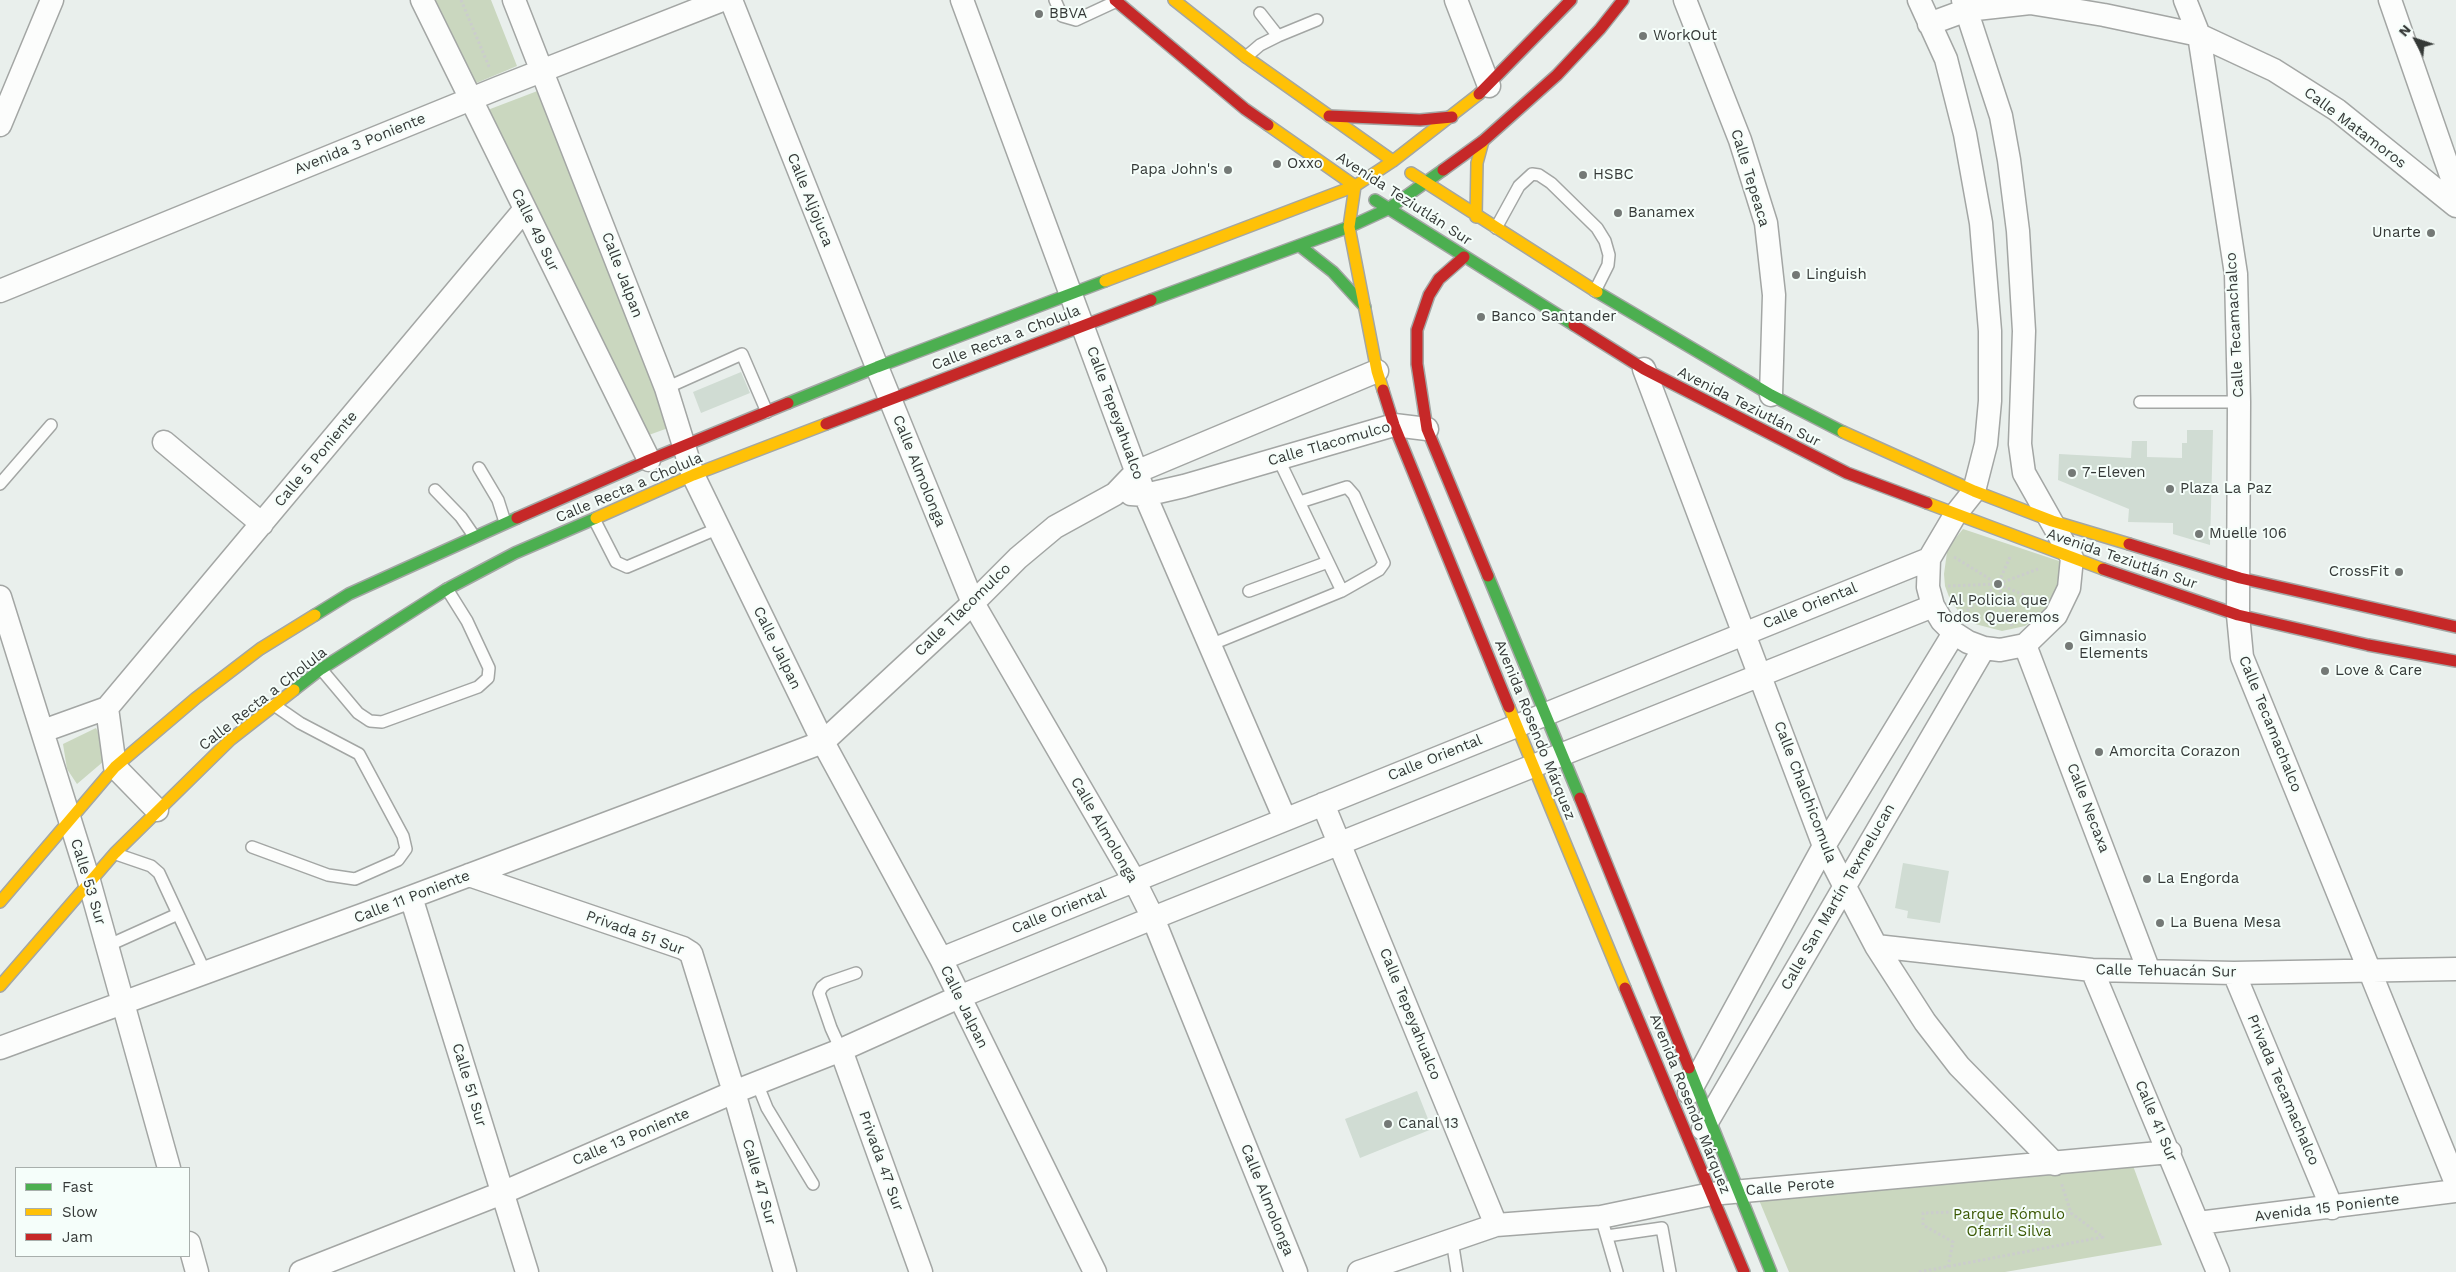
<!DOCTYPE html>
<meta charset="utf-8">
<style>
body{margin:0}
#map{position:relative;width:2456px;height:1272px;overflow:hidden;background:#e9efec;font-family:"Work Sans",sans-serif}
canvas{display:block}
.legend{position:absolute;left:15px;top:1167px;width:175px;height:90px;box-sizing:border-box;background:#f5fefa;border:1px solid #a8afac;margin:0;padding:6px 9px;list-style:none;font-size:15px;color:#353937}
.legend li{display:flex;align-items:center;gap:10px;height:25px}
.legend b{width:25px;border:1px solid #a8afac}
.north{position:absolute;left:2391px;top:15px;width:50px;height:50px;-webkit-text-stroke:4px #f5fefa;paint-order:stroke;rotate:310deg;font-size:14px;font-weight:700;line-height:20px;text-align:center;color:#353937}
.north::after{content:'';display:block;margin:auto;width:18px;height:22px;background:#353937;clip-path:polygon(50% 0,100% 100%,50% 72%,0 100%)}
</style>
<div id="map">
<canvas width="2456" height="1272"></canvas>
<ul class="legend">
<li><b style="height:6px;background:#4caf50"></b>Fast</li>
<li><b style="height:6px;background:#ffc107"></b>Slow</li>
<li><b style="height:6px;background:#c62828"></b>Jam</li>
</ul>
<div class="north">N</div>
</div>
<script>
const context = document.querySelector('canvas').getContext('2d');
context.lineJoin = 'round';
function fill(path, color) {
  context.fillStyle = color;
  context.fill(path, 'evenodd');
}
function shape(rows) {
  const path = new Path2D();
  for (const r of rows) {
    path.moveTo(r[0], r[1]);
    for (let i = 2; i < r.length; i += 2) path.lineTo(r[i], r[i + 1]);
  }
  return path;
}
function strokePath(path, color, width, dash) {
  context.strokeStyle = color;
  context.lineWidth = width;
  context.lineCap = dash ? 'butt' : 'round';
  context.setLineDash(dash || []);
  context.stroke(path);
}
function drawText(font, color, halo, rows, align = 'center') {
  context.font = font + ' "Work Sans",sans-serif';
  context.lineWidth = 4;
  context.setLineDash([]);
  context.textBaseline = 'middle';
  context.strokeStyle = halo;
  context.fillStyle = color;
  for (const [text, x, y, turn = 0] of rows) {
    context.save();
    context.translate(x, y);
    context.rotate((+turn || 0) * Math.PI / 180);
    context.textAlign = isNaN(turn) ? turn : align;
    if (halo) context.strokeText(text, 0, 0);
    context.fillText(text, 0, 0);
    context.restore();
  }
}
fill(shape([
 [434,0,491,0,517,66,474,84],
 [540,90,671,427,646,436,485,111],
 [1963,529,2059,561,2059,582,2056,594,2049,606,2036,619,2025,626,2002,631,1975,624,1962,615,1951,602,1945,586,1944,574,1947,552,1954,540],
 [96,728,107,750,104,761,77,784,67,769,63,744],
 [2132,1163,2162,1245,2005,1272,1789,1272,1759,1200]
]), '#cad7bf');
fill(shape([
 [741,372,750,393,701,413,693,392],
 [2187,430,2213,430,2210,545,2173,534,2173,523,2128,522,2129,509,2058,480,2059,454,2131,458,2132,441,2147,441,2147,457,2182,458,2182,443,2187,443],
 [1903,863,1949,871,1940,923,1907,918,1908,911,1895,908],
 [1417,1091,1432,1129,1360,1158,1345,1119]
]), '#d0dcd3');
const lane = shape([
 [1055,0,1062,16,1076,20,1117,1],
 [1278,36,1317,20],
 [1246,57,1260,45,1278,36,1260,13],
 [1496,228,1519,186,1532,174,1539,175,1551,183,1597,228,1605,241,1609,255,1608,265,1595,291],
 [666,388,742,354,767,412],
 [2140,402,2239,402],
 [1278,458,1342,591],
 [479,468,498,500,505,522],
 [0,484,51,425],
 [435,490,461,517,474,536],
 [594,519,616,562,627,567,719,528],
 [1249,591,1328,562],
 [1210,645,1342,591,1379,570,1384,563,1354,495,1347,487,1300,502],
 [321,669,358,713,370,721,382,722,478,687,488,678,489,668,467,621,447,589],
 [252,847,328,875,355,879,398,860,406,849,403,836,359,754,300,723,274,705],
 [116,854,151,866,159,873,206,974],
 [107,946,178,914],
 [841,1050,831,1028,819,993,822,987,827,983,856,973],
 [757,1083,767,1108,813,1184],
 [1601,1217,1617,1272],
 [1607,1236,1662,1228,1670,1272],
 [1452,1240,1457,1272]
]);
const street = shape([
 [422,0,649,460],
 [514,0,666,388,693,475,823,742,941,959,1095,1272],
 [731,0,877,367,973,603,1134,880,1153,918,1296,1272],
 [962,0,1145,495,1285,819],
 [1456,0,1489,86],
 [1685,0,1740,140,1766,223,1774,295,1771,395],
 [1919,0,1946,59,1965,134,1981,223,1990,331,1990,401,1986,444,1974,491,1955,515,1929,559,1928,587,1933,606,1942,621,1954,633,1968,642,1984,648,2000,650,2025,645,2056,615,2069,588,2072,558,2024,473,2020,444,2024,331,2018,231,2009,160,2001,116,1963,0],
 [2185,0,2199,35,2236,274,2239,402,2238,615,2242,657,2456,1183],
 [2390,0,2456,190],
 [1929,24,1967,10,2030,3,2104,15,2199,35,2274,70,2337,110,2456,206],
 [0,125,52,0],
 [0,291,498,88,722,0],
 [1644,369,1824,846,1845,887,1876,946,1925,1022,1959,1066,2055,1164],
 [164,442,262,524],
 [1131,494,1145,495,1184,486,1394,425,1427,429],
 [0,597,89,881,169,1168],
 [2025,645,2149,971],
 [107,708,525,209],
 [107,708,115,767,157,810],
 [43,731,107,708],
 [1323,804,1496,1225],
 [469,875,683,948,691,953,734,1092,785,1272],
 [411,897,527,1272],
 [1876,946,2092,970,2234,973,2456,969],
 [941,959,1929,559],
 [2092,970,2218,1272],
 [2234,973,2332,1208],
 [0,1048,411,897,823,742,973,603,1018,558,1055,527,1115,494,1136,472,1377,371],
 [841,1050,921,1272],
 [1689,1093,1824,846,1954,633],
 [1703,1129,1984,648],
 [2198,1223,2456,1191],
 [189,1243,197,1272],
 [301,1272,502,1193,734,1092,841,1050,959,997,1153,918,1933,606],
 [1359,1272,1496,1225,1601,1217,1711,1194,2170,1152]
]);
const fast = shape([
 [1375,200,1574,325],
 [1300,246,1333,272,1365,307],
 [1597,292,1771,395,1843,432],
 [1151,300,1349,227,1388,209,1443,170],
 [788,403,877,367,1105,281],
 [1488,576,1580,798],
 [315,615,349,594,517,518],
 [294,690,321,669,447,589,515,553,596,518],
 [1689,1068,1771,1272]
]);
const slow = shape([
 [1174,0,1246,57,1393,161],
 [1268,125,1355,186,1349,227,1377,371,1383,390],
 [1411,173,1597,292],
 [1476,217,1477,163,1483,141],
 [1105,281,1355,186,1393,161,1479,94],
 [1843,432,1974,491,2052,521,2129,544],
 [1927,503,2103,569],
 [596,518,693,475,826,424],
 [1509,707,1625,988],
 [0,902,115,767,196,698,260,649,315,615],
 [0,986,115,853,230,740,294,690]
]);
const jam = shape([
 [1115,0,1245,109,1268,125],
 [1479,94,1571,0],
 [1329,116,1420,120,1452,117],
 [1443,170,1483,141,1557,75,1600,29,1623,0],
 [1464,257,1439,279,1429,295,1417,330,1417,364,1427,429,1488,576],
 [1574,325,1644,369,1847,473,1927,503],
 [1383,390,1394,425,1509,707],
 [826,424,1151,300],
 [517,518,649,460,788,403],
 [2129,544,2240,578,2456,627],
 [2103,569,2238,615,2368,645,2456,661],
 [1580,798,1689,1068],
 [1625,988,1744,1272]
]);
strokePath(lane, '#a3a6a4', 14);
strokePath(street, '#a3a6a4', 25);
strokePath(fast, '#a3a6a4', 14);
strokePath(slow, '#a3a6a4', 14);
strokePath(jam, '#a3a6a4', 14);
strokePath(shape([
 [461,0,490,69],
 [1954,557,1998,584,1962,615],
 [2010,557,1998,584,2038,569],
 [1948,586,1998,584],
 [2012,626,1998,584,2041,602],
 [1948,1267,1953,1242,1923,1225,1923,1213,1957,1212,1984,1226,2027,1227,2071,1213],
 [1919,1272,2103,1237,2071,1213,2061,1182]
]), '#cbcdcc', 3, [2.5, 2.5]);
strokePath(lane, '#fcfdfc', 11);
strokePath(street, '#fcfdfc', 22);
strokePath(fast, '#4caf50', 11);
strokePath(slow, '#ffc107', 11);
strokePath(jam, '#c62828', 11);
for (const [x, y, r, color] of [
 [1039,14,5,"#747976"],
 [1643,36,5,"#747976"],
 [1277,164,5,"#747976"],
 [1228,170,5,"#747976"],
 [1583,175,5,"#747976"],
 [1618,213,5,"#747976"],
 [2431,233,5,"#747976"],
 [1796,275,5,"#747976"],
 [1481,317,5,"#747976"],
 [2072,473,5,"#747976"],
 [2170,489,5,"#747976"],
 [2199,534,5,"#747976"],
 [2399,572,5,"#747976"],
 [1998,584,5,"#747976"],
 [2069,646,5,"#747976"],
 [2325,671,5,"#747976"],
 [2099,752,5,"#747976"],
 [2147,879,5,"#747976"],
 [2160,923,5,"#747976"],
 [1388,1124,5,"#747976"]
]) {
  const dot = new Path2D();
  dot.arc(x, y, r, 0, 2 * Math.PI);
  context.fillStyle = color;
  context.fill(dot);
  strokePath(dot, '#f5fefa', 2);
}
drawText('15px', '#353937', '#f5fefa', [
 ["BBVA",1049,14],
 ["WorkOut",1653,36],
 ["Oxxo",1287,164],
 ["Papa John's",1218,170,"right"],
 ["HSBC",1593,175],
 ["Banamex",1628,213],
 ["Unarte",2421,233,"right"],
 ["Linguish",1806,275],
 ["Banco Santander",1491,317],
 ["7-Eleven",2082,473],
 ["Plaza La Paz",2180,489],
 ["Muelle 106",2209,534],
 ["CrossFit",2389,572,"right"],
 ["Al Policia que",1998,601,"center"],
 ["Todos Queremos",1998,618,"center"],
 ["Gimnasio",2079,637],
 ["Elements",2079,654],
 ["Love & Care",2335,671],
 ["Amorcita Corazon",2109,752],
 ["La Engorda",2157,879],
 ["La Buena Mesa",2170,923],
 ["Canal 13",1398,1124]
], 'left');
drawText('15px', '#353937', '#f5fefa', [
 ["Calle Matamoros",2355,128,37],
 ["Avenida 3 Poniente",360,144,-22],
 ["Calle Tepeaca",1750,178,73],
 ["Avenida Teziutlán Sur",1404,199,33],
 ["Calle Aljojuca",810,200,68],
 ["Calle 49 Sur",535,230,64],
 ["Calle Jalpan",622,275,69],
 ["Calle Tecamachalco",2235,325,-93],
 ["Calle Recta a Cholula",1006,338,-21],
 ["Avenida Teziutlán Sur",1749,407,27],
 ["Calle Tepeyahualco",1115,413,70],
 ["Calle Tlacomulco",1329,444,-16],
 ["Calle 5 Poniente",316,459,-50],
 ["Calle Almolonga",919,471,68],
 ["Calle Recta a Cholula",629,488,-23],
 ["Avenida Teziutlán Sur",2122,559,19],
 ["Calle Oriental",1810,606,-22],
 ["Calle Tlacomulco",963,610,-44],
 ["Calle Jalpan",777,648,64],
 ["Calle Recta a Cholula",263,699,-38],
 ["Calle Tecamachalco",2270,724,68],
 ["Avenida Rosendo Márquez",1535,730,68],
 ["Calle Oriental",1435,758,-22],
 ["Calle Chalchicomula",1805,792,69],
 ["Calle Necaxa",2088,808,69],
 ["Calle Almolonga",1104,830,60],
 ["Calle 53 Sur",88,882,73],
 ["Calle 11 Poniente",412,897,-21],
 ["Calle San Martín Texmelucan",1838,897,-60],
 ["Calle Oriental",1059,911,-22],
 ["Privada 51 Sur",635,933,20],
 ["Calle Tehuacán Sur",2166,971,1],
 ["Calle Jalpan",964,1007,64],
 ["Calle Tepeyahualco",1410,1014,68],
 ["Calle 51 Sur",469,1085,73],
 ["Privada Tecamachalco",2283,1090,67],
 ["Avenida Rosendo Márquez",1690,1104,68],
 ["Calle 41 Sur",2156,1121,67],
 ["Calle 13 Poniente",631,1137,-23],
 ["Privada 47 Sur",881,1161,70],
 ["Calle 47 Sur",759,1182,74],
 ["Calle Perote",1790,1187,-5],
 ["Calle Almolonga",1267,1200,68],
 ["Avenida 15 Poniente",2327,1208,-7]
]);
drawText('15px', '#3b5803', '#f5fefa', [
 ["Parque Rómulo",2009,1215],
 ["Ofarril Silva",2009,1232]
]);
</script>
